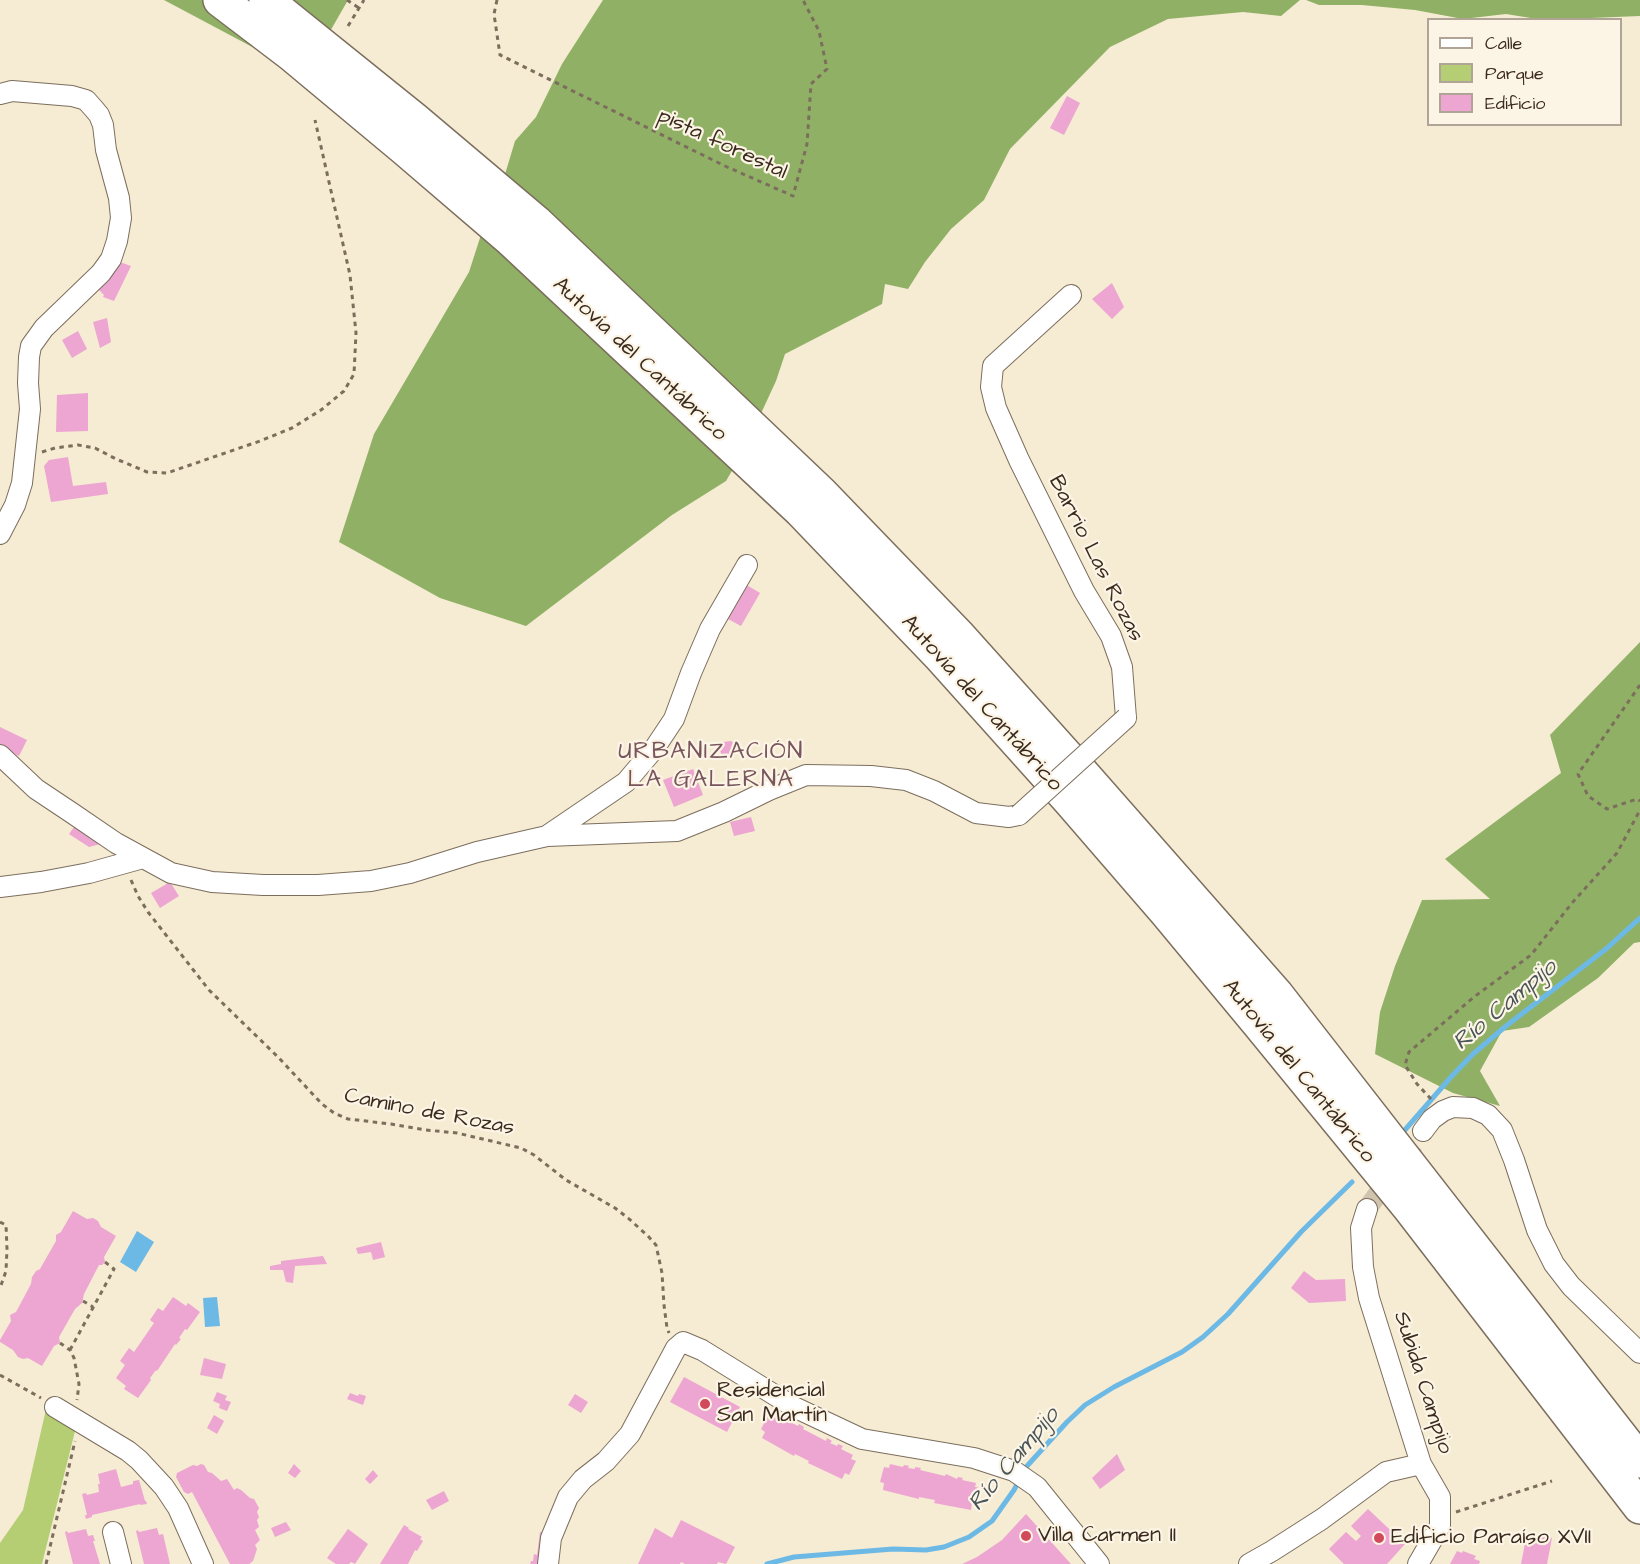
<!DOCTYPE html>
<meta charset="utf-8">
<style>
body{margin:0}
#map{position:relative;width:1640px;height:1564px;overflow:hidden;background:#f6ebd3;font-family:"Architects Daughter",sans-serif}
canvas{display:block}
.legend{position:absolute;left:1427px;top:18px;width:195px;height:108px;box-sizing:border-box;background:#fcf5e5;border:2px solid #afa495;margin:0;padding:8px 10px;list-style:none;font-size:18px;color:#3b2a1e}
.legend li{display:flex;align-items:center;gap:12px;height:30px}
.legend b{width:30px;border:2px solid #afa495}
</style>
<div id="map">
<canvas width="1640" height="1564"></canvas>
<ul class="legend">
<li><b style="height:8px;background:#fff"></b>Calle</li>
<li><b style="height:16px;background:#b5ce73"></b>Parque</li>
<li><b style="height:16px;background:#eca6d1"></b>Edificio</li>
</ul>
</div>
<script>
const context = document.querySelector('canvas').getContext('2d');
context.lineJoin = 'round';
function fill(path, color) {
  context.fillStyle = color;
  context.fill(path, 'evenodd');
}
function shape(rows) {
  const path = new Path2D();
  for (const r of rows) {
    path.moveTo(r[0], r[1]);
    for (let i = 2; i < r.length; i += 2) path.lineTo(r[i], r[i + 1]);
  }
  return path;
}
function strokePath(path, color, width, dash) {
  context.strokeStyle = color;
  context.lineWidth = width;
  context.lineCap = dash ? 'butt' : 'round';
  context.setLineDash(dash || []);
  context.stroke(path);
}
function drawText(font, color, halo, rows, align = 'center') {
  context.font = font + ' "Architects Daughter",sans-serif';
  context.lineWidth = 4.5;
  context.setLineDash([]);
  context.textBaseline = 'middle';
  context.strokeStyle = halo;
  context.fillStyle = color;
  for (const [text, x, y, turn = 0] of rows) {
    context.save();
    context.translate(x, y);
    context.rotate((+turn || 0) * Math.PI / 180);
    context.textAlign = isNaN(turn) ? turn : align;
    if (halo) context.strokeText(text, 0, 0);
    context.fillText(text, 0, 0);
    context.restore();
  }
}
fill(shape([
 [47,1405,77,1423,42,1564,0,1564,0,1543,23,1510]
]), '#b5ce73');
fill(shape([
 [164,0,348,0,305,75],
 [603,0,1300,0,1281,16,1243,12,1168,19,1110,47,1010,149,984,200,951,229,925,262,908,289,885,284,882,304,785,354,776,381,757,422,744,450,726,481,672,515,526,626,440,598,339,542,374,434,469,272,489,210,503,181,515,141,536,117,562,64],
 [1306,0,1640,0,1640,16,1543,20,1506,14,1463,19,1415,10,1362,5,1319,5],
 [1640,642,1640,942,1634,943,1598,978,1529,1027,1502,1031,1480,1071,1500,1106,1453,1093,1375,1054,1380,1012,1395,966,1422,900,1490,899,1445,859,1561,773,1550,735]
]), '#90b165');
fill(shape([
 [137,1231,154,1242,136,1272,120,1262],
 [217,1297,220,1326,205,1327,203,1298]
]), '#6cb9e6');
strokePath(shape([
 [1404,1131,1451,1077,1473,1054,1506,1026,1606,949,1640,918],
 [767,1564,794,1557,893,1549,926,1550,944,1547,969,1537,992,1521,1014,1490,1027,1466,1067,1422,1085,1405,1114,1387,1182,1352,1203,1337,1228,1314,1301,1232,1352,1182]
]), '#6cb9e6', 5);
fill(shape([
 [1067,96,1080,103,1064,135,1050,128],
 [117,261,131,266,114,301,103,297,104,295,98,289],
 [1112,283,1124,307,1112,319,1092,299],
 [107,318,111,342,100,348,93,322],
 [78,331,87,349,72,358,62,340],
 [88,393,88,431,56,432,57,395],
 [68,457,73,486,106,482,108,494,51,502,44,466,49,460],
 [745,584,760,593,741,626,726,618],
 [0,727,27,740,19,756,5,750,0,746],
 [731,741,737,745,737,753,731,757,722,755,719,749,723,742],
 [693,769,703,795,674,807,663,780],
 [751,817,755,831,734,836,730,822],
 [77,823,104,843,89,847,69,834],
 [170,882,179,896,160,908,151,893],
 [73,1211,87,1219,93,1218,98,1221,101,1227,116,1236,104,1257,105,1262,102,1265,99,1265,84,1294,82,1303,75,1309,59,1337,60,1343,54,1346,42,1366,28,1358,23,1359,18,1357,13,1350,0,1342,0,1340,11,1321,10,1315,16,1312,31,1284,32,1277,36,1271,40,1269,56,1241,56,1235,61,1232],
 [381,1242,385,1257,373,1260,371,1252,358,1254,356,1248],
 [323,1256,327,1264,295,1266,293,1283,286,1282,283,1270,270,1270,270,1266,281,1264,281,1261],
 [1304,1271,1316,1280,1345,1279,1346,1301,1309,1303,1291,1288],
 [173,1297,186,1306,188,1303,200,1312,187,1330,185,1329,179,1338,181,1339,176,1345,175,1344,157,1371,156,1370,150,1378,151,1380,138,1398,124,1389,126,1386,116,1378,125,1365,120,1361,129,1348,134,1352,154,1323,150,1320,158,1308,163,1311],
 [204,1358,226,1364,222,1379,200,1375],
 [684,1377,740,1407,727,1432,670,1402],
 [217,1392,227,1396,225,1400,231,1402,227,1411,219,1408,220,1404,213,1401],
 [350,1393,358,1396,359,1394,366,1396,363,1405,347,1399],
 [575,1394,588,1402,581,1413,568,1405],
 [776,1414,787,1420,788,1418,793,1421,792,1423,798,1426,799,1424,804,1427,803,1429,826,1441,827,1438,832,1441,830,1443,837,1446,838,1444,843,1446,841,1449,853,1455,851,1459,856,1461,849,1475,845,1473,842,1479,808,1463,809,1461,795,1454,794,1456,762,1438,765,1432,761,1429,768,1416,773,1418],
 [214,1415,224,1421,217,1434,207,1428],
 [1117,1454,1125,1470,1100,1489,1092,1478],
 [201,1464,204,1465,208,1472,212,1473,221,1481,227,1479,234,1490,237,1488,241,1490,250,1498,254,1499,259,1508,257,1512,259,1517,257,1520,259,1527,255,1530,260,1540,255,1545,257,1549,253,1561,249,1564,230,1564,192,1492,188,1494,184,1492,176,1477,177,1473,193,1465,197,1466],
 [294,1464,301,1471,295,1478,288,1473],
 [890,1464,903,1467,904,1465,909,1466,908,1468,915,1469,915,1467,921,1468,920,1470,945,1476,946,1474,957,1479,958,1477,963,1478,962,1480,976,1483,975,1487,980,1488,977,1504,972,1503,971,1510,934,1503,935,1500,919,1497,919,1499,883,1490,884,1483,880,1482,884,1467,889,1468],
 [116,1469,121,1487,133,1484,133,1481,139,1480,145,1501,146,1501,147,1504,140,1505,140,1504,92,1515,92,1517,86,1519,85,1515,87,1515,82,1494,86,1493,87,1495,99,1492,98,1484,100,1484,98,1474],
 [373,1470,378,1476,370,1484,365,1479],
 [444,1491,449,1501,432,1510,426,1500],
 [1368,1509,1405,1544,1387,1564,1344,1564,1329,1549,1346,1532,1356,1541,1361,1536,1351,1526],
 [1026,1514,1071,1564,962,1564,977,1557,1002,1540],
 [681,1520,735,1547,726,1564,718,1562,717,1564,685,1564,681,1562,680,1564,638,1564,655,1528,672,1538],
 [286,1522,291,1530,275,1537,271,1528],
 [404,1525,409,1528,408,1529,422,1537,420,1539,423,1541,417,1551,415,1550,408,1564,380,1564],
 [157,1528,159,1535,163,1534,170,1564,144,1564,136,1531,138,1530,139,1532],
 [86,1529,88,1536,93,1535,95,1541,93,1541,100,1564,73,1564,65,1532,67,1531,68,1533],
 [348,1529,368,1544,355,1564,351,1562,349,1564,336,1564,327,1558],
 [540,1532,550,1534,546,1564,530,1564,531,1561,533,1561,534,1554,537,1555],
 [1527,1533,1552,1538,1547,1564,1521,1564],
 [1457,1551,1462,1553,1463,1551,1476,1556,1474,1559,1480,1561,1479,1564,1450,1564]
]), '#eca6d1');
strokePath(shape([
 [1367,1209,1423,1131]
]), '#d1c4af', 20, [20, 10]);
const minor = shape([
 [0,94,12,91,72,96,86,100,94,109,99,115,103,125,106,150,119,198,121,218,117,241,111,259,101,273,44,328,31,346,29,357,28,383,30,409,22,483,15,505,0,534],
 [1071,295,993,366,991,387,996,408,1019,460,1084,591,1111,636,1122,667,1126,718],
 [0,755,36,789,72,813,116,843,171,873,212,882,263,885,318,885,371,881,410,873,477,852,547,836,677,831,724,812,769,790,806,775,871,776,906,780,934,791,976,813,1009,817,1019,815],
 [548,835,626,782,654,749,674,719,691,673,710,629,747,565],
 [0,887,41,882,89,873,143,858],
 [1423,1131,1432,1119,1443,1111,1453,1107,1473,1108,1488,1115,1502,1130,1514,1160,1537,1230,1554,1264,1571,1286,1640,1353],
 [1367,1209,1361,1228,1363,1267,1369,1298,1421,1464,1440,1497,1440,1526,1418,1564],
 [55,1407,128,1451,139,1460,164,1487,178,1508,203,1564],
 [113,1532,121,1564],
 [548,1564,551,1538,568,1497,583,1479,606,1461,630,1434,676,1348,683,1342,702,1350,794,1407,862,1439,974,1458,1014,1471,1037,1487,1099,1564],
 [1249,1564,1272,1551,1322,1519,1386,1472,1421,1464]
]);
const motorway = shape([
 [220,0,291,54,405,149,510,239,801,511,939,655,1070,801,1166,912,1259,1024,1408,1206,1640,1507],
 [266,0,414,119,536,222,821,493,959,636,1081,772,1277,995,1640,1461]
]);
strokePath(minor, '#7c6e5d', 22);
strokePath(motorway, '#7c6e5d', 36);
strokePath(shape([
 [347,0,359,8],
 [497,0,494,14,500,55,725,166,793,196,807,144,811,84,827,69,819,31,803,0],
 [348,26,364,0],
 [42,452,55,448,78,445,95,448,116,459,147,472,167,473,260,441,292,428,321,410,344,391,354,374,356,333,350,275,315,120],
 [1640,685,1578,774,1588,796,1607,809,1637,799,1640,801],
 [131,880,138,896,148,912,209,990,278,1057,322,1104,334,1113,348,1119,391,1124,426,1130,457,1133,521,1148,534,1155,566,1180,615,1208,628,1218,648,1236,656,1245,662,1273,664,1305,667,1328,669,1333],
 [1431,1099,1417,1084,1405,1065,1409,1052,1474,997,1531,955,1572,903,1617,853,1640,810],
 [0,1222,6,1225,7,1249,6,1271,0,1288],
 [83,1301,93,1307],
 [60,1343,70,1350,74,1358,79,1384,77,1400],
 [70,1350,114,1269,105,1262],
 [0,1375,41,1398],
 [1456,1512,1552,1481],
 [46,1564,75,1441]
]), '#7c6e5d', 3, [4.5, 4.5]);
strokePath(minor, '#fff', 20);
strokePath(motorway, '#fff', 33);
const minorBridge = shape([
 [1019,815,1126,718]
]);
strokePath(minorBridge, '#7c6e5d', 22, []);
strokePath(minorBridge, '#fff', 20);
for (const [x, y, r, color] of [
 [705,1404,6,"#d1495b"],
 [1026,1536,6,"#d1495b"],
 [1379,1538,6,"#d1495b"]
]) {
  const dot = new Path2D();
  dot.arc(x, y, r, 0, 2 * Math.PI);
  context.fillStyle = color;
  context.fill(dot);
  strokePath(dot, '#fcf5e5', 2);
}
drawText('22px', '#3b2a1e', '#fcf5e5', [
 ["pista forestal",722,145,25],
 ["Autovía del Cantábrico",639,360,43],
 ["Barrio Las Rozas",1095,559,63],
 ["Autovía del Cantábrico",981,704,48],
 ["Autovía del Cantábrico",1298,1072,51],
 ["Camino de Rozas",429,1113,11],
 ["Subida Campijo",1422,1383,72]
]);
drawText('22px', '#3b2a1e', '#fcf5e5', [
 ["Residencial",717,1391],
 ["San Martín",717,1416],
 ["Villa Carmen II",1038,1536],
 ["Edificio Paraíso XVII",1391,1538]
], 'left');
context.letterSpacing = '1.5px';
drawText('24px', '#79555d', '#fcf5e5', [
 ["URBANIZACIÓN",711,753],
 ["LA GALERNA",711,781]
]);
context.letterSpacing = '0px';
drawText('italic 24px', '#4a555a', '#fcf5e5', [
 ["Río Campijo",1506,1006,-40],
 ["Río Campijo",1015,1460,-50]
]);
</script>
